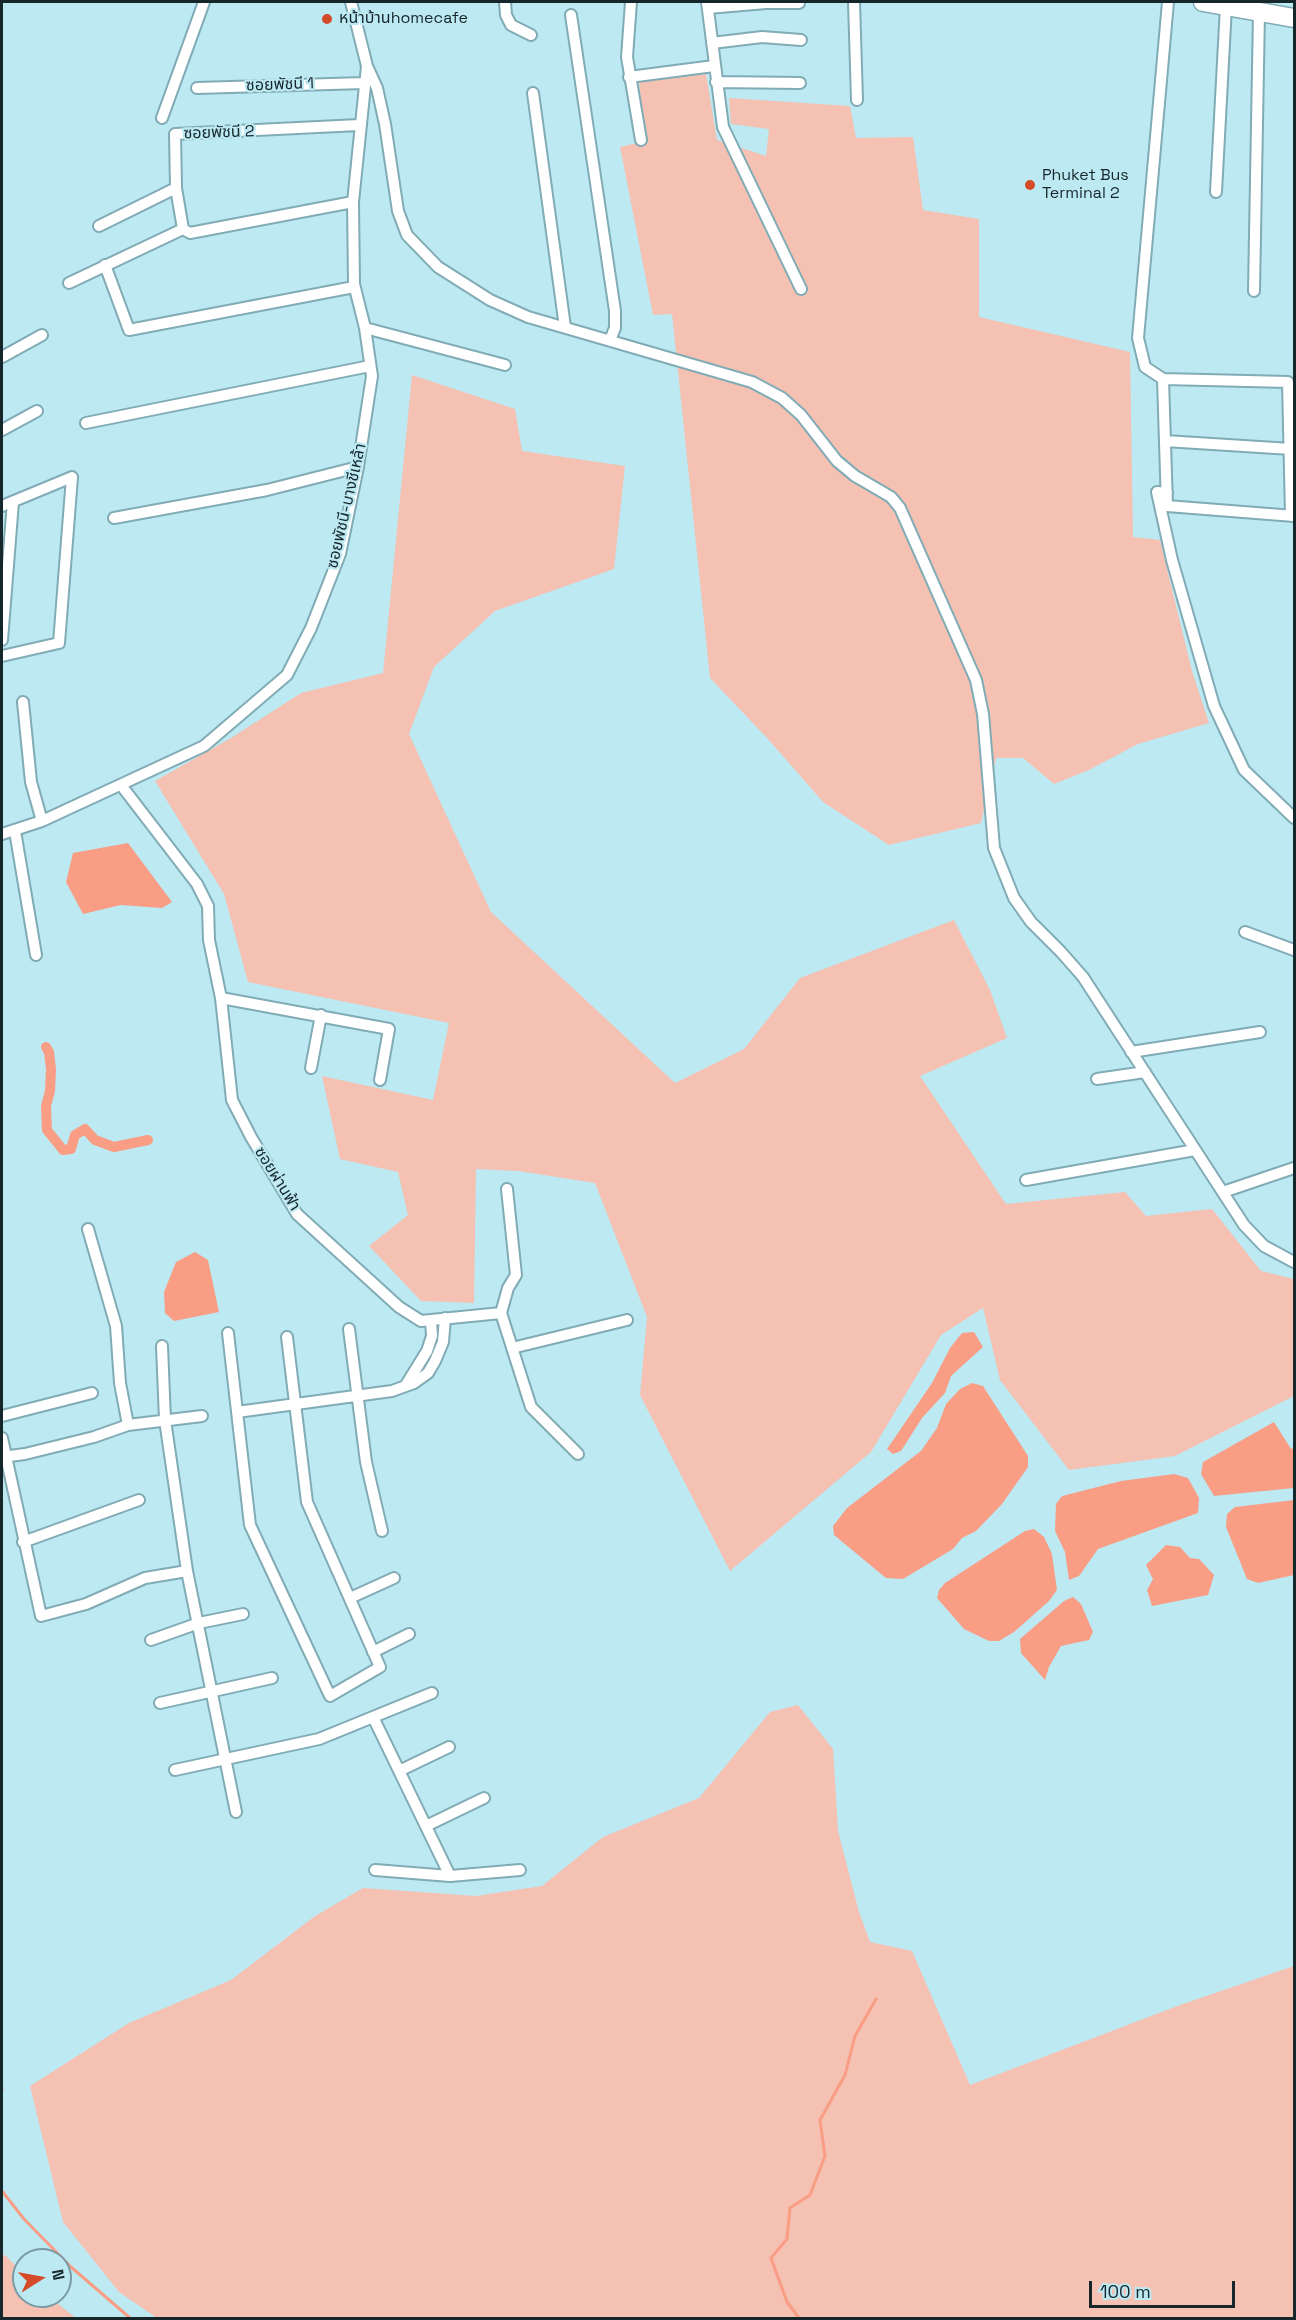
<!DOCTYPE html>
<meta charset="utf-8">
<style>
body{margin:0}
#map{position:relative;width:1296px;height:2320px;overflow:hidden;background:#bde9f3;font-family:"Space Grotesk",sans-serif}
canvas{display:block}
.frame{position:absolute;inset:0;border:3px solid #16272b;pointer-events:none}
.north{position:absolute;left:12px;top:2248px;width:60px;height:60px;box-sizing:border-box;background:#bde9f3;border:2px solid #7a9ba3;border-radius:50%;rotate:79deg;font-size:16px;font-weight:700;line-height:24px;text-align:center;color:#16272b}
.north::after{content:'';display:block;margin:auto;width:21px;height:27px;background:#d54b27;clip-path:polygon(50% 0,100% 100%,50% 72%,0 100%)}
.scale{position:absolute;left:1089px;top:2281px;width:146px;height:27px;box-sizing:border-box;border:3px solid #16272b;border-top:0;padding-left:8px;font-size:18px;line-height:21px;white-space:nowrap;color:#16272b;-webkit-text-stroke:4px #bde9f3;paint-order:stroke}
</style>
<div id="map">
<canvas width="1296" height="2320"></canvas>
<div class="frame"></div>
<div class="north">N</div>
<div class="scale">100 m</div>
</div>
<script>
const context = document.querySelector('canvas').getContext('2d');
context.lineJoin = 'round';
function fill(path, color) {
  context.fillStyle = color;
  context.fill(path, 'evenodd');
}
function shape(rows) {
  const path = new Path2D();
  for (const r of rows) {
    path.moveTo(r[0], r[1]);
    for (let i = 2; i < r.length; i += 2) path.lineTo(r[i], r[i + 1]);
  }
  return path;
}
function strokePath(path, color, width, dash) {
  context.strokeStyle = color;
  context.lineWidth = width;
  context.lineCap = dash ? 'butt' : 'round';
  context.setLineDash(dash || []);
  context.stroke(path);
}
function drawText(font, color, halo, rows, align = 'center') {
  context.font = font + ' "Space Grotesk","Noto Sans Thai",sans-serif';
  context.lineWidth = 4.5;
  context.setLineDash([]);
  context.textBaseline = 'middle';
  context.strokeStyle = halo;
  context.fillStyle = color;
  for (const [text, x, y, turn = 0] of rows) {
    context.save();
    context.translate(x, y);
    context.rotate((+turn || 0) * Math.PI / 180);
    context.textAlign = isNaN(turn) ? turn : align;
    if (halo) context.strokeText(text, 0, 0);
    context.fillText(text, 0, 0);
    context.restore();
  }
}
fill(shape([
 [706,74,717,140,766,156,769,129,731,124,729,98,850,106,856,138,913,137,923,210,979,219,979,317,1130,352,1133,537,1160,540,1192,671,1209,723,1138,744,1089,770,1054,784,1023,758,996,758,981,823,889,845,823,802,768,739,710,678,672,314,653,315,620,147,645,141,639,82],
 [412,375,515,409,522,451,625,466,614,569,495,611,434,667,409,734,491,912,675,1083,744,1049,800,978,954,920,990,990,1007,1038,920,1076,1006,1204,1125,1192,1146,1216,1212,1209,1261,1271,1294,1279,1294,1396,1175,1456,1069,1470,1000,1380,983,1308,941,1335,871,1452,730,1571,640,1395,647,1317,595,1183,518,1171,476,1169,474,1303,421,1301,369,1246,408,1215,398,1172,340,1159,322,1076,433,1100,449,1023,248,982,224,894,155,781,231,738,301,693,383,673],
 [798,1705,833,1749,838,1831,859,1912,870,1942,912,1951,970,2085,1180,2005,1294,1966,1294,2318,157,2318,119,2292,63,2222,30,2086,129,2023,231,1980,315,1916,363,1888,476,1896,542,1886,603,1837,699,1798,770,1712],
 [5,2255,24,2274,24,2296,48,2296,76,2318,2,2318,2,2256]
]), '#f5c1b3');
fill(shape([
 [128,843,172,902,162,908,121,905,83,914,66,882,73,853],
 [195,1252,208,1260,219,1312,174,1321,165,1313,164,1292,176,1262],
 [974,1332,983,1347,951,1376,945,1393,922,1418,901,1451,893,1454,887,1449,932,1383,950,1348,962,1333],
 [972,1383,983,1386,1028,1456,1028,1467,1002,1504,976,1531,962,1538,953,1549,903,1579,886,1578,834,1535,833,1526,847,1508,921,1451,937,1428,946,1404,960,1389],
 [1274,1422,1291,1449,1294,1447,1294,1488,1214,1496,1201,1474,1203,1462],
 [1174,1474,1188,1478,1199,1498,1198,1513,1098,1549,1079,1576,1069,1580,1065,1552,1055,1531,1056,1504,1062,1496,1121,1481],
 [1294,1500,1294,1575,1258,1583,1247,1579,1226,1527,1227,1514,1235,1507],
 [1034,1529,1044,1537,1052,1554,1057,1590,1049,1601,1014,1632,999,1641,989,1641,964,1629,937,1598,939,1590,945,1583,1025,1531],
 [1166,1545,1180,1547,1190,1558,1199,1559,1214,1575,1208,1595,1152,1606,1147,1590,1153,1579,1146,1565],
 [1073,1597,1081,1604,1093,1632,1089,1640,1061,1646,1049,1667,1045,1680,1021,1653,1020,1639,1064,1601]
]), '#f99d85');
strokePath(shape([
 [2,2089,2,2088],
 [2,2191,24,2219,71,2267,130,2318],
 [799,2318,787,2302,771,2258,787,2239,790,2208,810,2195,825,2156,820,2120,845,2075,855,2036,876,1999]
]), '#f99d85', 3);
strokePath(shape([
 [46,1047,49,1052,51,1069,50,1091,46,1106,47,1130,63,1150,71,1149,75,1135,85,1129,95,1140,114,1147,148,1140]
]), '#f99d85', 10);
const street = shape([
 [505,2,506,15,511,25,531,35],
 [631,2,627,57,641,140],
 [707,2,723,127,801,289],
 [854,2,857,100],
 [1168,2,1138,338,1145,367,1163,379,1288,382,1291,516],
 [708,8,766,3,799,3],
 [571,15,615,311,615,328,610,340],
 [712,43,762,37,801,40],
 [367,66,377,88,385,124,398,211,407,235,438,267,490,300,528,317,752,382,782,398,801,415,837,461,855,476,891,497,900,508,976,680,983,714,994,848,1014,898,1031,922,1061,952,1083,977,1244,1225,1264,1246,1294,1262],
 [629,77,714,66],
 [716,82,800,83],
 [197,88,364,83],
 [533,93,565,327],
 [162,118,204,2],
 [1216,192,1226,6],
 [99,226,176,188],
 [183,229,176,188,175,134,359,125],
 [105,265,129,330,354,287],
 [69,283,183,229,190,233,353,202],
 [1254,291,1259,12],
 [365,328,505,365],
 [2,357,42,335],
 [1163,379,1167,506,1294,516],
 [86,423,370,366],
 [2,430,37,411],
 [1165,441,1291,449],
 [1167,493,1157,492,1172,560,1214,706,1244,770,1294,818],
 [2,506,72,477,59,643,2,656],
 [114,518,267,490,358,467],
 [2,640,13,502],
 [23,702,31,782,42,821],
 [121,785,197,884,208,906,209,940,221,998,232,1100,251,1137,297,1214,399,1307,421,1321,501,1313],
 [15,831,36,955],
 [2,834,42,821,204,746,287,675,311,628,340,554,358,467,372,376,365,328,354,284,353,202,367,66,351,2],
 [1245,932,1294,950],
 [221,998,389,1029,380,1080],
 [1131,1052,1260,1032],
 [311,1068,321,1015],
 [1097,1079,1145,1072],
 [1026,1180,1195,1150],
 [1223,1192,1294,1168],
 [88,1229,116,1326,120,1383,128,1425],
 [501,1313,531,1407,578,1454],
 [501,1313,508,1288,516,1275,507,1189],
 [349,1329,366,1462,382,1531],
 [228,1333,250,1525,330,1696,380,1667,307,1502,287,1337],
 [162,1346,165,1420,187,1571,236,1812],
 [512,1348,627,1320],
 [406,1385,427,1351,432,1336,431,1320],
 [237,1412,392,1391,414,1383,428,1373,435,1361,443,1342,445,1318],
 [2,1416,92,1393],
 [2,1438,41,1616,86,1604,145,1578,187,1571],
 [2,1457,25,1454,94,1437,128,1425,202,1416],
 [23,1542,139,1500],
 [350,1598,394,1578],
 [151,1640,199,1623,243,1614],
 [373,1652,409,1634],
 [160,1703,272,1678],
 [373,1717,450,1876],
 [175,1770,319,1739,432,1693],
 [399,1771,449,1747],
 [426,1826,484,1798],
 [375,1870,450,1876,520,1870]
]);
const primary = shape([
 [1203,2,1294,18]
]);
strokePath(street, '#81abb5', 14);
strokePath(primary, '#81abb5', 21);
strokePath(street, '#fff', 10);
strokePath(primary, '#fff', 18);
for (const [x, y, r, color] of [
 [327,19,6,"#d54b27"],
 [1030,185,6,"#d54b27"]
]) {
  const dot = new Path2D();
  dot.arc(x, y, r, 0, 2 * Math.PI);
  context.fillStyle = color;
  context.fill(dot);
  strokePath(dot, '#bde9f3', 2);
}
drawText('16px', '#16272b', '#bde9f3', [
 ["หน้าบ้านhomecafe",339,19],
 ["Phuket Bus",1042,176],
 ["Terminal 2",1042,194]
], 'left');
drawText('16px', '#16272b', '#bde9f3', [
 ["ซอยพัชนี 1",280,85,-2],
 ["ซอยพัชนี 2",219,133,-2],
 ["ซอยพัชนี-บางชีเหล้า",347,506,-77],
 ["ซอยผ่านฟ้า",277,1179,58]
]);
</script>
